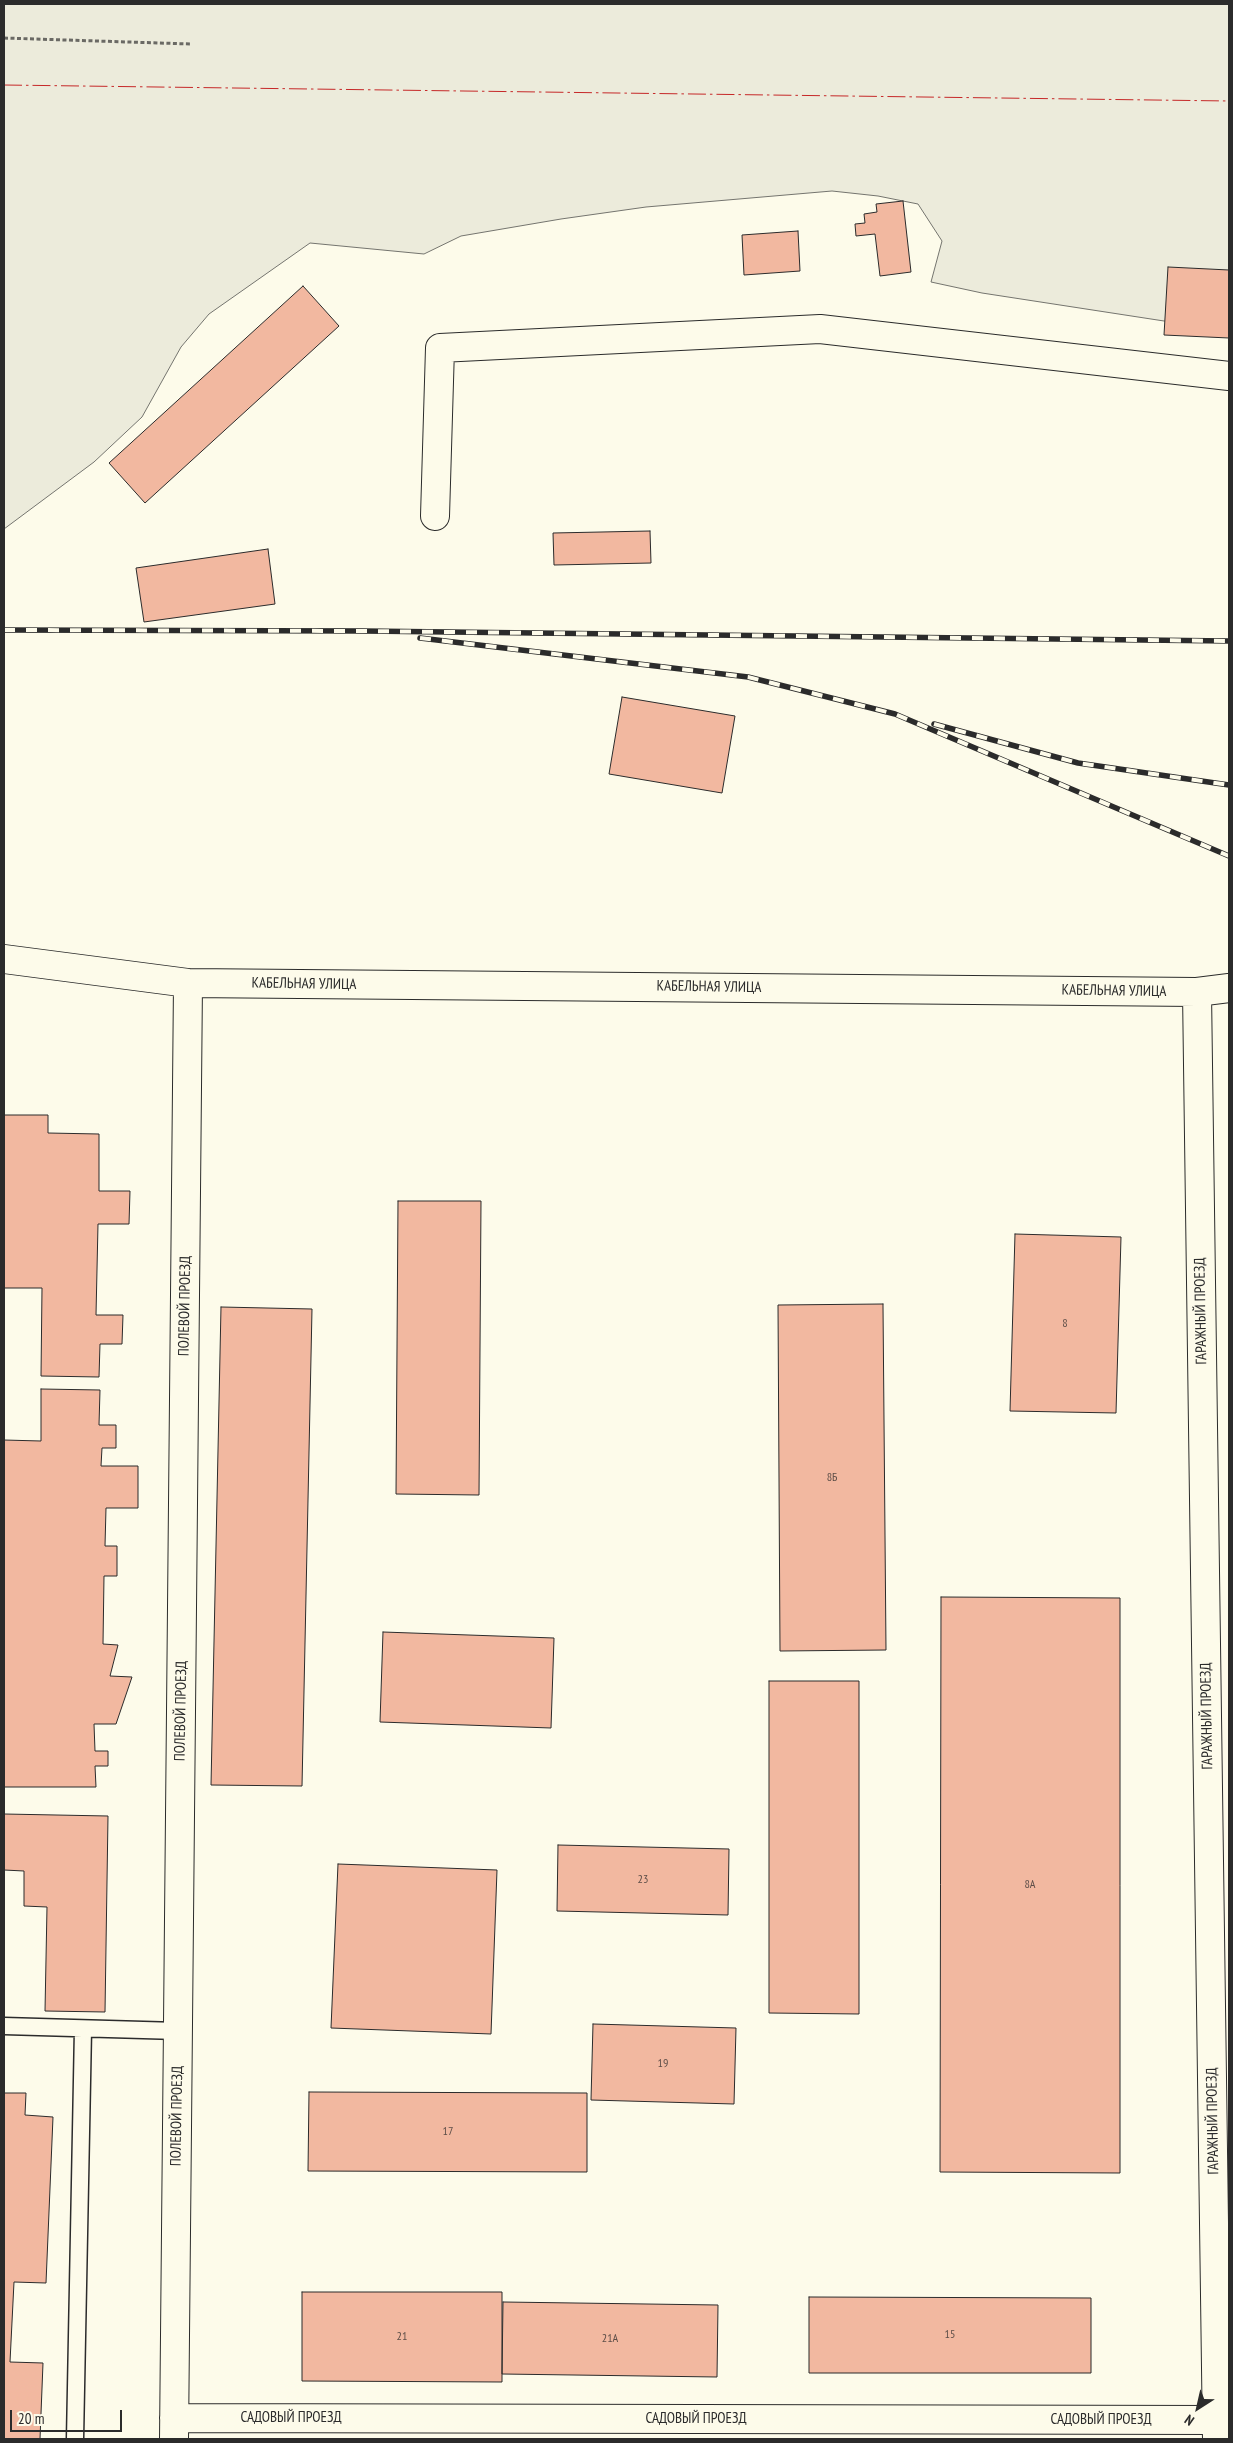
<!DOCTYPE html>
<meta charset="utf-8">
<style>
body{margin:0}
#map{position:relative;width:1233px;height:2443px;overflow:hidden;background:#fdfbea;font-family:"PT Sans Narrow",sans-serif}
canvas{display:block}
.frame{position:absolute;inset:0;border:5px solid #2b2b2b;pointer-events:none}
.north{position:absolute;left:1173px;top:2383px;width:50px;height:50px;-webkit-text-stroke:4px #fdfbea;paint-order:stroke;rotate:215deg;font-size:14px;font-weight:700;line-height:20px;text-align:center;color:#2b2b2b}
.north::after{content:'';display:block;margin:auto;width:18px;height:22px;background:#2b2b2b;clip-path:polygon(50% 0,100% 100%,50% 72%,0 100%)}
.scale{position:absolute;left:10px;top:2410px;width:112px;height:22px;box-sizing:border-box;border:2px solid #2b2b2b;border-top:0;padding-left:6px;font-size:15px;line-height:18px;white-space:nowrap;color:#2b2b2b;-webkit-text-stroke:4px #fdfbea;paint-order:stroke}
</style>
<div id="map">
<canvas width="1233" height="2443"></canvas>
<div class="frame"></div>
<div class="north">N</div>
<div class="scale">20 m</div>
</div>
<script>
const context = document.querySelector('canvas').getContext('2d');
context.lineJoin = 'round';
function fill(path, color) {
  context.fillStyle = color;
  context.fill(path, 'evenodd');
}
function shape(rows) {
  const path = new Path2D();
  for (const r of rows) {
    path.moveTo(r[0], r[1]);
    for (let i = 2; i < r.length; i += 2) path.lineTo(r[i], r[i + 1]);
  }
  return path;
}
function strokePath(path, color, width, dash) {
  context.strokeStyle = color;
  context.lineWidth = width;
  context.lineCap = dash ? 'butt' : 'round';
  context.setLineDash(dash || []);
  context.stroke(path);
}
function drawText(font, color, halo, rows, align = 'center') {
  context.font = font + ' "PT Sans Narrow",sans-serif';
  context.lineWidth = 4;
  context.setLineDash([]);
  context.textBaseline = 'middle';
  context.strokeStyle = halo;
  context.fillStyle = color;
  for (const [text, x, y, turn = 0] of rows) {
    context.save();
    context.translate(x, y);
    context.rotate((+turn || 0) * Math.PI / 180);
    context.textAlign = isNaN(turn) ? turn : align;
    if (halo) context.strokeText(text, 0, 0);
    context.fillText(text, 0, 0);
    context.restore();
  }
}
const green = shape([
 [4,4,1229,4,1229,331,982,293,931,282,942,241,918,204,878,196,832,191,646,207,561,219,461,236,424,254,310,243,209,314,181,347,142,417,94,462,4,529,4,4]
]);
fill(green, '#ecebdb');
strokePath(green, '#74746e', 1);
const building = shape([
 [903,201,911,272,880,276,875,234,856,236,855,224,865,223,864,214,877,212,876,204,903,201],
 [798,231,800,271,744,275,742,235,798,231],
 [1168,267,1229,270,1229,338,1164,335,1168,267],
 [303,286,339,326,145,503,109,463,303,286],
 [650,531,651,563,554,565,553,533,650,531],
 [268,549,275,604,144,622,136,568,268,549],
 [622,697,735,716,722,793,609,774,622,697],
 [4,1115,48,1115,48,1133,99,1134,99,1191,130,1191,129,1224,98,1224,96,1315,123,1315,122,1344,100,1344,99,1377,41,1376,42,1288,4,1288,4,1115],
 [398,1201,481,1201,479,1495,396,1494,398,1201],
 [1015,1234,1121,1237,1116,1413,1010,1411,1015,1234],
 [883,1304,886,1650,780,1651,778,1305,883,1304],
 [221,1307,312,1309,302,1786,211,1785,221,1307],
 [41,1389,100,1390,99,1425,116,1425,116,1448,102,1448,101,1466,138,1466,138,1508,106,1508,105,1546,117,1546,117,1576,104,1576,103,1644,118,1645,110,1676,132,1677,116,1724,94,1724,95,1751,108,1751,108,1766,95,1766,96,1787,4,1787,4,1440,41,1441,41,1389],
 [941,1597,1120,1598,1120,2173,940,2172,941,1597],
 [383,1632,554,1638,551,1728,380,1722,383,1632],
 [769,1681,859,1681,859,2014,769,2013,769,1681],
 [4,1814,108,1816,105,2012,45,2011,47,1907,24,1906,24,1871,4,1870,4,1814],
 [558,1845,729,1849,728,1915,557,1911,558,1845],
 [338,1864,497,1870,491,2034,331,2028,338,1864],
 [593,2024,736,2028,734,2104,591,2100,593,2024],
 [309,2092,587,2093,587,2172,308,2171,309,2092],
 [4,2093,26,2093,25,2115,53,2117,46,2283,14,2282,10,2362,43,2363,40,2439,4,2439,4,2093],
 [302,2292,502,2292,502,2382,302,2381,302,2292],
 [809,2297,1091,2298,1091,2373,809,2373,809,2297],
 [503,2302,718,2305,717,2377,502,2374,503,2302]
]);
fill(building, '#f2b8a0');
strokePath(building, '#2b2b2b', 1);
const lane = shape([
 [4,2026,178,2031],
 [75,2439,83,2029]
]);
const street = shape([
 [435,516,440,348,820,329,1229,376],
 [4,959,188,983,1197,992,1229,988],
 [1197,992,1217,2439],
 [174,2418,1218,2420],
 [174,2439,188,983]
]);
strokePath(lane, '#2b2b2b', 19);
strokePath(street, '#2b2b2b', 30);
strokePath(shape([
 [4,38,191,44]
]), '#6a6964', 3, [4, 2.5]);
strokePath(lane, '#fdfbea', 16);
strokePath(street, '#fdfbea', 28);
const rail = shape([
 [4,630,363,631,1229,641],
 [420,638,748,677,895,714,1229,856],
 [934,724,1078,763,1229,785]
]);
strokePath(rail, '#2b2b2b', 5.5);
strokePath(rail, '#fdfbea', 4, [11]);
strokePath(shape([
 [4,85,1229,101]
]), '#c62828', 1, [18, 4, 2.5, 4]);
drawText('12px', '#5d4e48', null, [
 ["8",1065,1324],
 ["8Б",832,1478],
 ["23",643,1880],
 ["8А",1030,1885],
 ["19",663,2064],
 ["17",448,2132],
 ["15",950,2335],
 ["21",402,2337],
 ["21А",610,2339]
]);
drawText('15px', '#2b2b2b', '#fdfbea', [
 ["КАБЕЛЬНАЯ УЛИЦА",304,984,1],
 ["КАБЕЛЬНАЯ УЛИЦА",709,987,1],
 ["КАБЕЛЬНАЯ УЛИЦА",1114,991,1],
 ["ПОЛЕВОЙ ПРОЕЗД",185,1306,-89],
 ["ГАРАЖНЫЙ ПРОЕЗД",1201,1311,-91],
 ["ПОЛЕВОЙ ПРОЕЗД",181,1711,-89],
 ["ГАРАЖНЫЙ ПРОЕЗД",1207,1716,-91],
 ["ПОЛЕВОЙ ПРОЕЗД",177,2116,-89],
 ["ГАРАЖНЫЙ ПРОЕЗД",1213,2121,-91],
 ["САДОВЫЙ ПРОЕЗД",291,2418],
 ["САДОВЫЙ ПРОЕЗД",696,2419],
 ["САДОВЫЙ ПРОЕЗД",1101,2420]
]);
</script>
